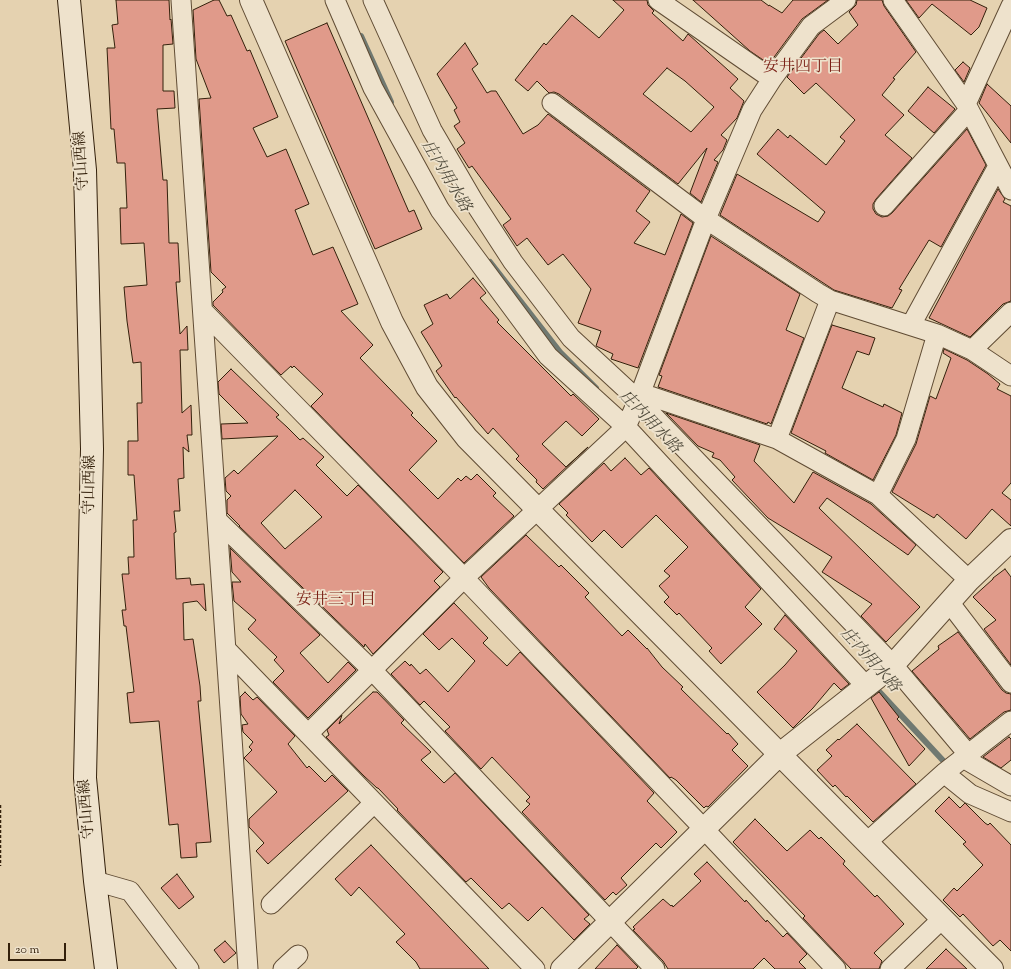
<!DOCTYPE html>
<meta charset="utf-8">
<style>
body{margin:0}
#map{position:relative;width:1011px;height:969px;overflow:hidden;background:#e5d2b0;font-family:"Sorts Mill Goudy",serif}
canvas{display:block}
.scale{position:absolute;left:8px;top:943px;width:58px;height:18px;box-sizing:border-box;border:2px solid #33200b;border-top:0;padding-left:5px;font-size:12px;line-height:14px;white-space:nowrap;color:#33200b;-webkit-text-stroke:3px #eee2cc;paint-order:stroke}
</style>
<div id="map">
<canvas width="1011" height="969"></canvas>
<div class="scale">20 m</div>
</div>
<script>
const context = document.querySelector('canvas').getContext('2d');
context.lineJoin = 'round';
function shape(rows) {
  const path = new Path2D();
  for (const r of rows) {
    path.moveTo(r[0], r[1]);
    for (let i = 2; i < r.length; i += 2) path.lineTo(r[i], r[i + 1]);
  }
  return path;
}
function strokePath(path, color, width, dash) {
  context.strokeStyle = color;
  context.lineWidth = width;
  context.lineCap = dash ? 'butt' : 'round';
  context.setLineDash(dash || []);
  context.stroke(path);
}
function fill(path, color) {
  context.fillStyle = color;
  context.fill(path, 'evenodd');
}
function drawText(font, color, halo, rows, align = 'center') {
  context.font = font + ' "Sorts Mill Goudy","Noto Serif JP",serif';
  context.lineWidth = 3.5;
  context.setLineDash([]);
  context.textBaseline = 'middle';
  context.strokeStyle = halo;
  context.fillStyle = color;
  for (const [text, x, y, turn = 0] of rows) {
    context.save();
    context.translate(x, y);
    context.rotate((+turn || 0) * Math.PI / 180);
    context.textAlign = isNaN(turn) ? turn : align;
    if (halo) context.strokeText(text, 0, 0);
    context.fillText(text, 0, 0);
    context.restore();
  }
}
strokePath(shape([
 [361,36,391,102],
 [490,262,560,352,596,388],
 [874,686,949,767]
]), '#707971', 6);
const building = shape([
 [116,0,169,0,170,20,171,19,173,44,163,45,163,91,174,91,175,108,157,109,163,180,167,180,169,243,178,243,180,282,176,282,180,334,187,326,188,350,180,350,182,413,191,405,192,435,187,435,189,452,183,447,184,478,178,479,180,511,174,511,176,532,174,533,176,579,190,578,191,585,204,584,206,611,197,601,183,603,184,640,193,639,200,686,201,701,198,701,211,842,196,843,197,857,181,858,178,824,169,825,159,721,130,723,127,693,134,692,126,626,124,626,122,610,126,610,122,574,129,574,128,557,134,557,133,520,137,520,134,475,128,475,128,441,138,441,137,403,142,403,141,362,133,363,127,321,124,287,147,285,144,243,121,244,120,208,127,208,125,163,117,163,114,129,111,129,107,48,115,48,112,25,118,24,116,0],
 [214,0,219,0,227,16,231,15,247,51,250,50,278,117,253,128,267,157,286,149,309,204,295,210,313,255,333,247,358,304,341,311,373,345,360,358,413,413,411,415,437,441,409,470,438,499,458,478,461,481,466,476,471,480,477,474,496,493,493,496,514,516,464,563,311,406,323,394,294,366,292,368,291,366,281,375,213,305,213,302,223,292,222,290,226,287,211,272,199,99,211,98,196,59,193,10,214,0],
 [613,0,647,0,648,5,654,11,652,13,683,41,688,34,738,79,730,88,744,101,737,118,721,135,727,140,723,150,714,160,718,162,701,202,690,193,707,148,678,184,559,94,554,92,549,93,537,81,528,91,515,80,544,43,546,45,572,15,599,38,624,10,613,0],
 [667,68,685,81,714,107,691,132,643,94,667,68],
 [693,0,761,0,769,6,769,5,782,13,793,0,828,0,802,19,769,64,750,51,693,0],
 [857,0,882,0,884,6,916,52,893,78,895,79,882,95,904,115,885,135,912,158,876,199,873,204,873,209,876,214,882,217,888,216,892,213,967,129,986,165,941,247,929,240,899,289,902,290,892,308,834,290,720,215,737,174,818,222,825,212,757,154,778,129,788,138,790,135,826,165,845,141,840,137,855,120,816,83,804,94,787,77,819,34,824,30,838,44,858,25,849,12,856,5,857,0],
 [906,0,970,0,987,8,979,27,971,35,932,4,919,18,906,0],
 [327,23,409,212,414,210,422,229,375,249,285,41,327,23],
 [465,43,478,64,472,69,487,93,491,91,496,91,523,134,538,125,548,114,650,191,636,211,650,222,634,243,665,255,681,214,693,223,638,368,611,359,613,354,596,346,601,331,578,323,591,289,563,254,548,265,527,238,517,246,503,225,511,219,472,166,469,168,457,149,465,143,454,126,460,122,454,110,457,108,437,74,465,43],
 [963,62,970,68,964,82,955,70,963,62],
 [987,84,1011,106,1011,143,979,103,987,84],
 [928,87,955,109,934,133,908,111,928,87],
 [998,189,1005,199,1003,202,1011,206,1011,301,1003,304,970,337,929,318,998,189],
 [711,236,800,294,786,330,804,338,771,424,768,422,767,424,658,387,662,376,659,375,711,236],
 [473,278,486,293,480,298,499,320,497,322,571,396,573,394,599,419,582,436,566,421,542,444,566,467,588,447,543,489,536,482,537,480,516,459,519,456,493,428,488,434,456,397,455,398,436,371,442,366,421,332,433,324,424,305,447,294,450,299,473,278],
 [832,325,875,338,869,355,857,351,842,388,883,407,884,404,902,413,896,435,873,480,825,453,826,451,791,433,832,325],
 [944,349,967,360,988,374,1000,384,997,389,1011,396,1011,483,1002,493,1011,500,1011,526,992,509,966,539,937,514,934,518,892,492,916,444,930,396,936,399,951,358,943,353,944,349],
 [231,369,279,415,276,417,287,427,300,440,303,438,324,457,316,465,347,496,358,485,443,572,434,581,440,587,373,654,365,644,364,647,239,526,240,526,227,513,227,500,231,496,226,491,225,478,234,470,238,474,278,436,222,439,221,424,248,423,219,394,218,382,231,369],
 [295,490,322,517,285,549,261,523,295,490],
 [666,413,760,445,754,461,794,503,813,472,871,504,916,545,908,555,827,498,819,508,920,607,886,642,861,616,872,604,822,572,832,557,768,518,732,480,735,477,720,460,712,457,714,453,698,446,666,413],
 [625,458,641,475,649,468,761,589,745,607,762,624,721,664,709,651,712,648,679,613,677,615,664,602,669,597,659,586,670,576,664,571,688,547,656,515,622,548,604,530,592,542,566,515,568,513,559,504,604,463,611,471,625,458],
 [526,535,559,567,561,565,589,593,585,597,622,636,628,630,647,649,647,648,662,667,683,687,681,689,727,734,728,733,738,744,732,750,748,766,708,807,706,806,704,808,676,780,671,777,670,778,489,588,481,577,526,535],
 [230,548,320,635,300,653,328,683,348,662,356,670,308,718,273,682,284,671,274,660,277,657,248,629,256,620,234,601,232,582,241,582,232,572,230,548],
 [1005,569,1011,577,1011,665,984,629,996,620,973,597,993,579,993,578,1005,569],
 [454,603,488,638,483,643,507,666,520,652,654,793,647,801,677,832,661,848,656,843,621,878,627,885,616,895,613,892,605,900,522,812,530,804,526,801,530,797,492,757,481,769,445,731,450,727,424,701,420,705,391,674,405,661,410,666,411,664,420,674,426,669,448,692,475,661,452,638,439,650,423,634,454,603],
 [785,615,849,684,841,690,834,683,813,708,793,728,757,692,785,665,797,651,774,629,785,615],
 [958,632,1002,690,1006,693,1011,694,1011,710,1004,712,970,739,912,671,939,649,938,646,958,632],
 [245,692,253,700,257,697,295,736,288,744,307,768,309,766,325,782,332,775,348,791,268,864,256,851,264,843,249,827,249,819,277,792,244,758,252,750,249,747,253,742,243,732,242,725,248,724,241,714,240,697,245,692],
 [373,692,377,692,404,720,401,723,431,752,421,760,444,783,455,773,589,915,584,919,590,924,574,940,542,907,528,921,509,903,502,909,471,878,466,882,397,810,398,809,378,788,377,788,364,776,326,737,329,735,327,730,342,715,339,724,373,692],
 [879,692,899,717,897,719,925,749,909,766,871,698,879,692],
 [857,724,916,784,873,822,847,796,846,797,835,785,833,787,817,770,832,756,826,750,838,739,839,740,857,724],
 [1009,737,1011,739,1011,760,1001,768,983,757,1009,737],
 [949,797,960,808,965,803,985,823,988,825,990,823,1011,845,1011,951,1000,940,993,946,963,914,960,917,943,900,954,888,957,891,983,865,963,844,966,842,935,811,949,797],
 [755,819,787,851,810,830,819,839,821,837,845,861,843,864,875,897,877,895,904,924,874,953,882,961,879,969,851,969,803,918,805,916,733,842,755,819],
 [371,845,489,969,420,969,416,962,396,942,405,934,359,887,351,896,335,879,371,845],
 [707,862,745,902,746,900,766,922,767,920,783,937,787,933,807,954,799,962,806,969,775,969,764,958,753,969,668,969,663,961,633,930,635,929,633,927,663,899,671,906,672,905,673,907,685,896,701,881,694,874,707,862],
 [177,874,194,897,179,909,161,888,177,874],
 [225,941,236,953,224,963,214,950,225,941],
 [617,945,638,967,636,969,595,969,617,945],
 [946,949,967,969,926,969,946,949]
]);
fill(building, '#e09a8a');
strokePath(building, '#33200b', 1);
const minor = shape([
 [181,0,248,969],
 [335,0,373,88,440,210,548,356,626,427,866,686],
 [373,0,432,130,474,202,513,262,571,338,638,400,893,665,968,754],
 [658,0,772,79],
 [893,0,966,104,1011,190],
 [552,103,706,219,818,293,830,300,937,334,972,350,1011,376],
 [966,104,1011,6],
 [884,206,969,110],
 [203,311,464,578,704,829,836,969],
 [911,325,998,166],
 [972,350,1011,312],
 [641,393,777,439,878,495,969,580],
 [777,439,830,300],
 [878,495,906,439,937,334],
 [217,520,372,670,655,969],
 [949,602,1011,683],
 [226,649,535,969],
 [308,734,464,578,626,427,638,400,706,219,752,110,772,79,811,26,846,0],
 [963,758,1011,786],
 [944,773,970,794,1011,812],
 [867,842,944,773,1011,721],
 [95,881,130,891,189,969],
 [271,904,374,803],
 [283,969,298,955],
 [890,969,942,919]
]);
const tertiary = shape([
 [251,0,392,322,427,387,467,438,992,969],
 [562,969,780,754,893,665,969,580,1011,540]
]);
const secondary = shape([
 [69,0,85,170,92,449,85,778,95,881,106,969]
]);
strokePath(minor, '#604c34', 21);
strokePath(tertiary, '#604c34', 24);
strokePath(secondary, '#33200b', 24);
strokePath(shape([
 [0,805,0,866]
]), '#33200b', 2.5, [3, 2]);
strokePath(minor, '#eee2cc', 19);
strokePath(tertiary, '#eee2cc', 22);
strokePath(secondary, '#eee2cc', 22);
drawText('15px', '#33200b', '#eee2cc', [
 ["守山西線",83,161,-94],
 ["守山西線",91,485,-89],
 ["守山西線",88,809,-95]
]);
drawText('16px', '#7a1f14', '#eee2cc', [
 ["安井四丁目",803,68],
 ["安井三丁目",336,601]
]);
drawText('italic 16px', '#524d3e', '#eee2cc', [
 ["庄内用水路",445,177,59],
 ["庄内用水路",649,423,46],
 ["庄内用水路",869,661,48]
]);
</script>
